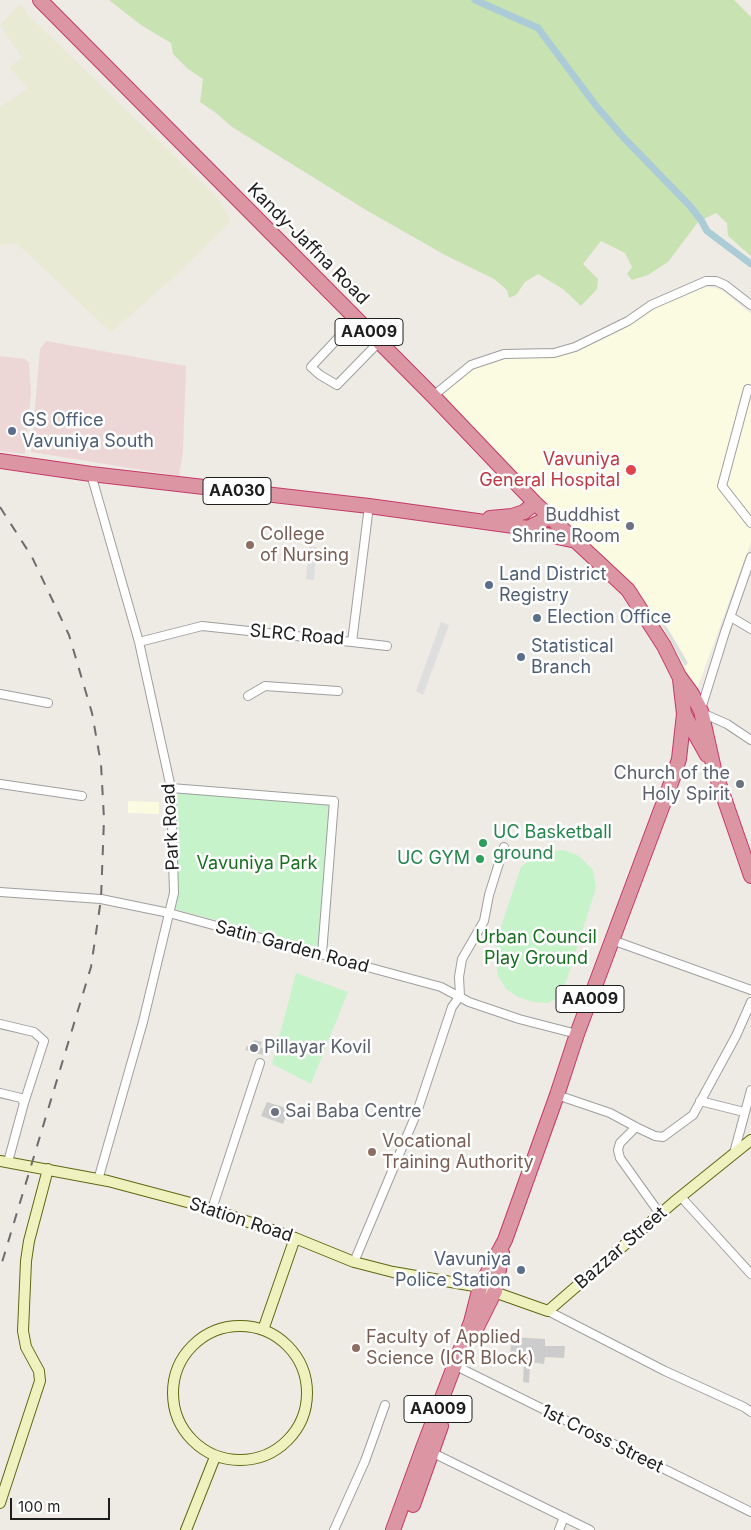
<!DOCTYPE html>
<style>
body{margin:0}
#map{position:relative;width:751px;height:1530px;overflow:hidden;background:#eeebe5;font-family:Inter,sans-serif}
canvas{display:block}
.scale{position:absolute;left:10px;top:1498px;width:100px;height:22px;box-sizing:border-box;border:2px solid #1e1e1e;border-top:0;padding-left:6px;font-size:15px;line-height:18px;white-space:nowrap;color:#1e1e1e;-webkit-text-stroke:4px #fff;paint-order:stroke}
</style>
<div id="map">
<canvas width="751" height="1530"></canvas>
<div class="scale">100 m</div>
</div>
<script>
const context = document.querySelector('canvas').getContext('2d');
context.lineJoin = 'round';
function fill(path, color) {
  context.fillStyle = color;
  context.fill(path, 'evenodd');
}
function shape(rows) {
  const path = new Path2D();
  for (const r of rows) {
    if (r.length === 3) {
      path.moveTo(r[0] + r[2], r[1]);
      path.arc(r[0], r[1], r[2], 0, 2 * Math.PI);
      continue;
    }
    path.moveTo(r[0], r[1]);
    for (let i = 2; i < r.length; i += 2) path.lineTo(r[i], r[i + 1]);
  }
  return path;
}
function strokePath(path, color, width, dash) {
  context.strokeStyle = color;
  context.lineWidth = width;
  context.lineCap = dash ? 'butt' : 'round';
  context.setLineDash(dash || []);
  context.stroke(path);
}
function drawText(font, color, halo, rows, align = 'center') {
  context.font = font + ' Inter,sans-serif';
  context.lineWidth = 5;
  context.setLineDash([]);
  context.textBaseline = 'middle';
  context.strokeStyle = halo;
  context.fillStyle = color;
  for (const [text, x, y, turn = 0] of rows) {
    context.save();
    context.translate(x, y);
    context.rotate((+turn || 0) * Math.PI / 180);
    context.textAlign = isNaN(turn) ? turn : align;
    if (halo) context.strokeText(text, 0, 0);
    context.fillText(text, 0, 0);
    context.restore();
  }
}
fill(shape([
 [46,341,186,366,183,452,179,476,31,452,40,349],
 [0,356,25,359,29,363,31,393,25,454,0,451]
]), '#edd7d6');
fill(shape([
 [706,287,715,288,723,291,751,314,751,542,697,689,691,684,635,592,439,397,472,368,506,357,555,356,570,352,609,335,653,309],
 [128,801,159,802,159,814,128,813]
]), '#fbfbe1');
fill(shape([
 [254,1040,262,1042,260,1047,266,1050,263,1055,245,1050,247,1046,252,1046],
 [267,1102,289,1109,283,1124,261,1116],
 [512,1337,545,1339,545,1346,565,1346,564,1358,545,1357,544,1364,530,1362,529,1383,523,1382,524,1362,509,1360]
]), '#ccc');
fill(shape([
 [21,4,30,17,218,198,231,221,172,279,111,332,16,243,0,245,0,107,28,88,9,67,22,57,0,26,12,12]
]), '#e9ead3');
fill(shape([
 [109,0,734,0,751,17,751,256,728,236,727,223,716,213,698,222,668,262,648,275,632,280,627,274,632,267,625,253,601,241,583,264,598,279,597,289,581,306,563,289,538,274,525,282,516,295,509,298,507,290,494,279,445,255,366,210,232,127,216,113,200,102,203,79,188,69,173,54,171,43,141,25]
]), '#c9e2b1');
fill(shape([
 [173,792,330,804,319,948,171,908],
 [564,850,579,856,593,870,596,888,567,979,559,997,548,1003,533,1002,518,997,506,989,498,976,495,957,496,941,521,867,540,852],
 [296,973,348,992,311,1084,272,1064]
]), '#c7f3cb');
fill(shape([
 [309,546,317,547,314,580,306,579],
 [661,617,688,663,685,666,658,619],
 [441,622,449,625,423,695,416,691]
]), '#dedede');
strokePath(shape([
 [475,0,538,28,597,107,624,138,690,206,701,220,707,231,751,264]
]), '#abccd6', 7);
const street = shape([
 [356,319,311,367,320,375,337,385,379,342],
 [751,390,748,389,722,486,751,523],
 [433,396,471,365,504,354,554,353,575,347,628,321,651,305,706,281,716,281,725,285,751,305],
 [91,474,139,642,171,788,174,893,143,1022,98,1180],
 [731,617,751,629],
 [139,642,202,626,352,642,369,506],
 [352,642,387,646],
 [0,694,48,703],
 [248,696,265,686,338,691],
 [701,709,725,632,751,557],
 [702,713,727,724,751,740],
 [0,784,82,796],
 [171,788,334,801,322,954],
 [0,892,101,899,169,913,441,987,469,1002,519,1019,577,1034],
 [612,940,751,990],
 [0,1024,34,1032,44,1041,24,1103],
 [0,1093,21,1098,24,1103,8,1162],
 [557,1095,610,1113,636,1127,655,1136,663,1137,693,1115,736,1036,751,1002],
 [700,1101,744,1112],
 [636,1127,620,1143,618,1150,620,1158,660,1214],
 [734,1153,751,1090],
 [681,1197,751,1274],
 [212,1209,260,1063],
 [354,1262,417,1112,452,1007,460,996,459,977,462,959,484,921,489,895,504,847],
 [548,1311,665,1371,744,1407,751,1412],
 [454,1365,751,1512],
 [429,1451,590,1530],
 [334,1530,365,1461,385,1405],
 [559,1530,564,1517]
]);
const secondary = shape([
 [0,1161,108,1181,202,1206,295,1238,354,1262,393,1272,480,1287,548,1311,674,1202,751,1140],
 [240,1393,67],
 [263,1330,295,1238],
 [0,1503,40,1381,39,1371,26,1347,23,1331,26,1261,29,1241,48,1169],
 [186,1530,215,1457]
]);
const highway = shape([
 [40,0,433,396,535,503,628,590,664,646,679,676,692,694,701,711,714,769,751,876],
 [0,461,91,474,369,506,528,528,550,517],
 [490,518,512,516,524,512,535,503],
 [524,530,576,541],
 [684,714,707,755],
 [476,1329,495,1291,502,1253],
 [413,1505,441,1426],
 [393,1530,423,1448,471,1322,480,1287,505,1240,557,1095,577,1034,674,775,679,759,684,714,680,679]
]);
strokePath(street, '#9f9f9f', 10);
strokePath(secondary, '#5f6812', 12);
strokePath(highway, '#c53969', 16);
strokePath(street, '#fff', 8);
strokePath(secondary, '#eff2bf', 10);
strokePath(highway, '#dc96a3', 14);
strokePath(shape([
 [0,507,32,557,69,635,92,713,101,764,104,819,101,899,91,967,0,1269]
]), '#6c6c6c', 2, [10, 10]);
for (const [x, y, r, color] of [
 [12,431,5,"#5c6f8a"],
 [631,470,6,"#e0444e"],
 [630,526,5,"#6b7280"],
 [250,545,5,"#8d6e63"],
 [489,585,5,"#5c6f8a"],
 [537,618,5,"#5c6f8a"],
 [521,657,5,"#5c6f8a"],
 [740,784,5,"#6b7280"],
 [483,843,5,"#2e9e5b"],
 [480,859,5,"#2e9e5b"],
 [254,1048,5,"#6b7280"],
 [275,1112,5,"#6b7280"],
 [372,1152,5,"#8d6e63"],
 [521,1270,5,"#5c6f8a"],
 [356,1348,5,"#8d6e63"]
]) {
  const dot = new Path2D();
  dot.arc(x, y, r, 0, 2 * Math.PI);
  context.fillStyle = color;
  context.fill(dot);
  strokePath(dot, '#fff', 2);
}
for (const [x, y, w] of [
 [369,332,68],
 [237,491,68],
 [590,999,68],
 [438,1409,68]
]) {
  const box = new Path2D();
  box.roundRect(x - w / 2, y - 13.5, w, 27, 4);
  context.fillStyle = '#fff';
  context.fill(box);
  strokePath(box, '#1e1e1e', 1);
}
drawText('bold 16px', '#1e1e1e', null, [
 ["AA009",369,332],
 ["AA030",237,491],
 ["AA009",590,999],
 ["AA009",438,1409]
]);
drawText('18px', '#1e1e1e', '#fff', [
 ["Kandy-Jaffna Road",308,244,45],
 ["SLRC Road",297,635,5],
 ["Park Road",171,827,-93],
 ["Satin Garden Road",292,947,15],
 ["Station Road",241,1220,18],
 ["Bazzar Street",621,1248,-41],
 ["1st Cross Street",602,1439,26]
]);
drawText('18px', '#4e5e75', '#fff', [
 ["GS Office",22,421],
 ["Vavuniya South",22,442],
 ["Land District",499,575],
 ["Registry",499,596],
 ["Election Office",547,618],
 ["Statistical",531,647],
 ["Branch",531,668],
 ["Vavuniya",511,1260,"right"],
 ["Police Station",511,1281,"right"]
], 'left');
drawText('18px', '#be3a42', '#fff', [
 ["Vavuniya",620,460],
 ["General Hospital",620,481]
], 'right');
drawText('18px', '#5b616d', '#fff', [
 ["Buddhist",620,516],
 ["Shrine Room",620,537],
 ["Church of the",730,774],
 ["Holy Spirit",730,795],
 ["Pillayar Kovil",264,1048,"left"],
 ["Sai Baba Centre",285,1112,"left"]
], 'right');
drawText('18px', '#785e54', '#fff', [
 ["College",260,535],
 ["of Nursing",260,556],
 ["Vocational",382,1142],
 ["Training Authority",382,1163],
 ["Faculty of Applied",366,1338],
 ["Science (ICR Block)",366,1359]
], 'left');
drawText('18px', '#27864d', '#fff', [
 ["UC Basketball",493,833],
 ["ground",493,854],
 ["UC GYM",470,859,"right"]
], 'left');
drawText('18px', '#196f20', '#fff', [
 ["Vavuniya Park",257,864],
 ["Urban Council",536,938],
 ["Play Ground",536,959]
]);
</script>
